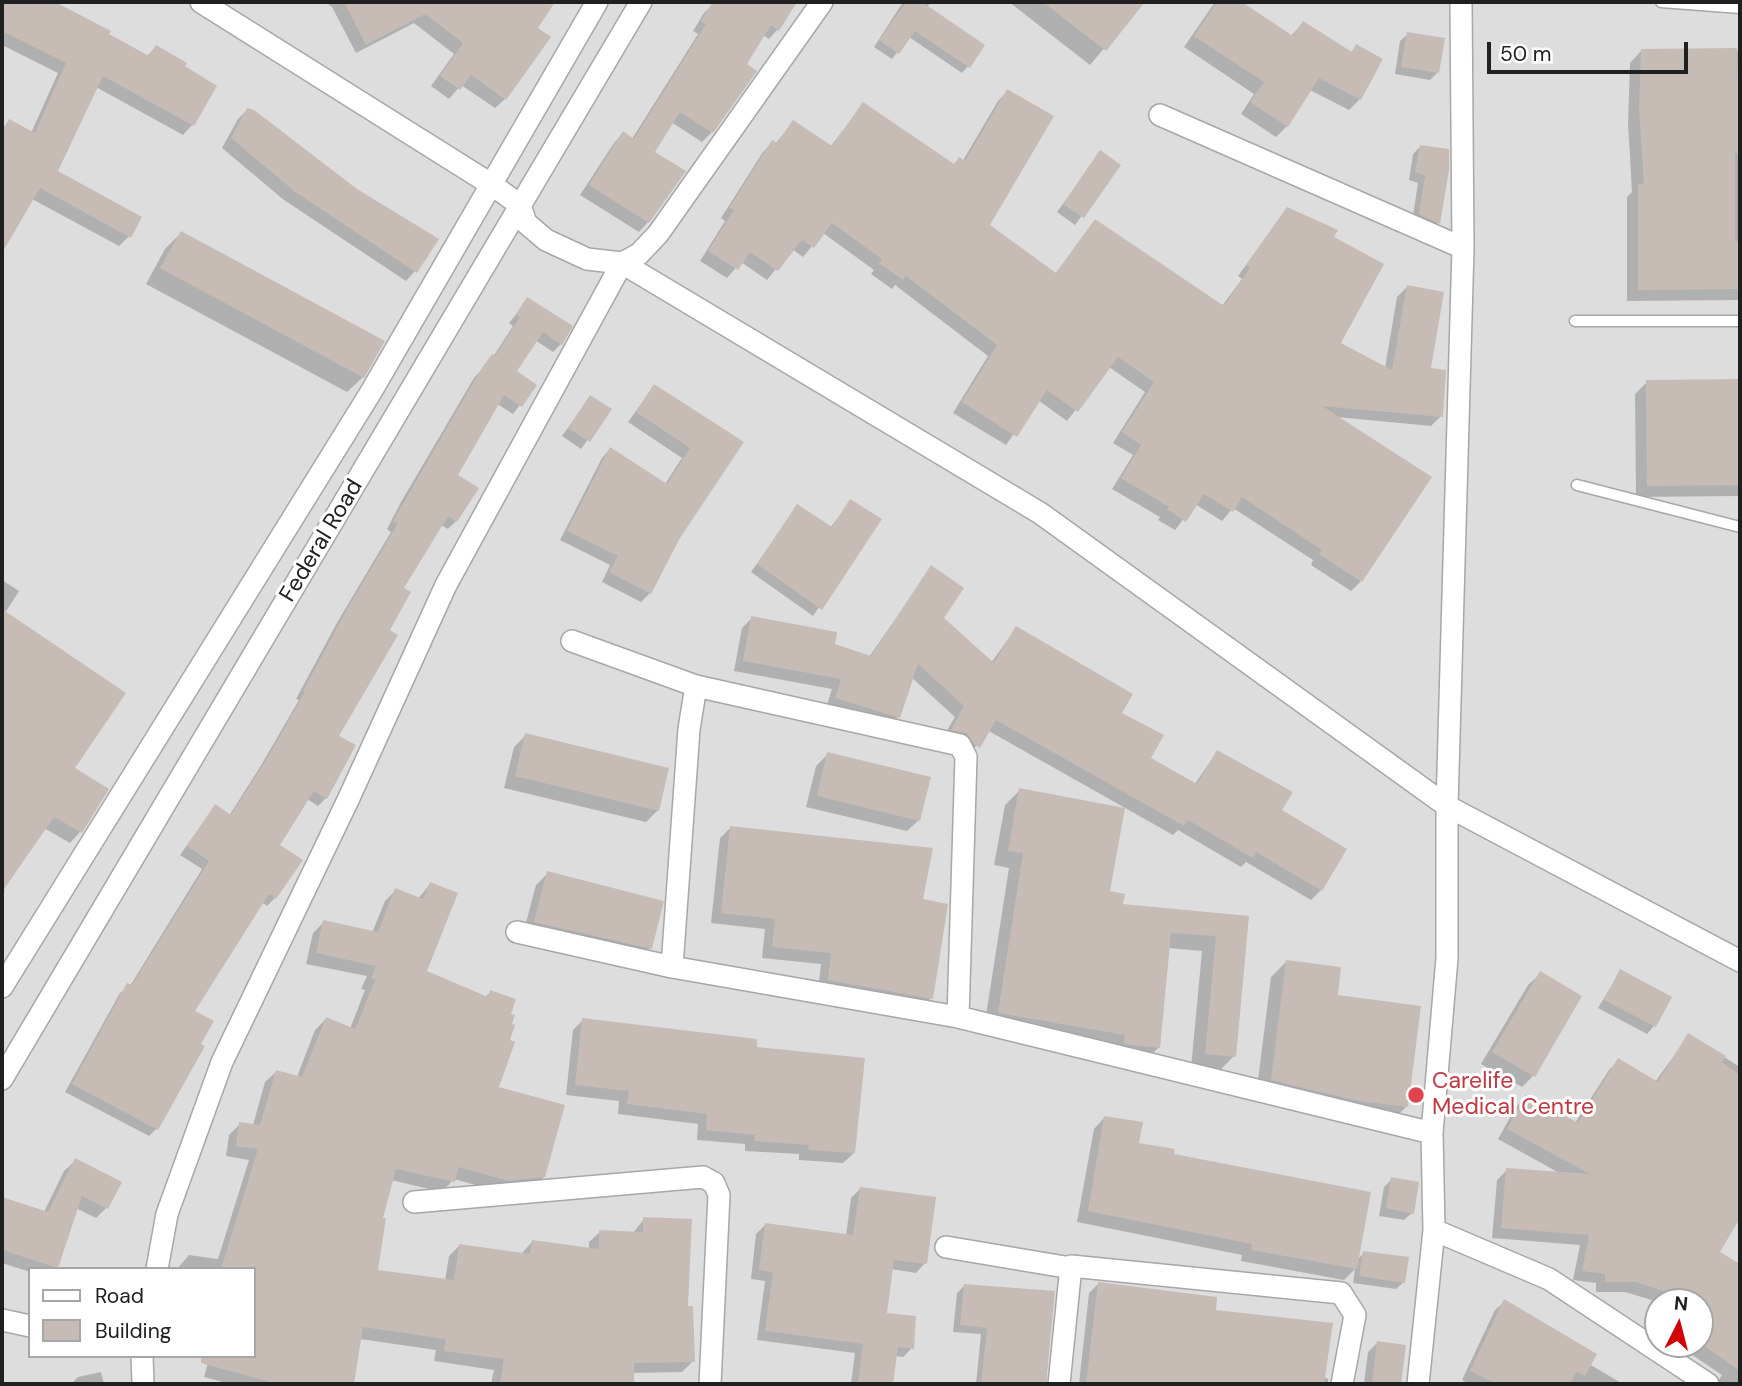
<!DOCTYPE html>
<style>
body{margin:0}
#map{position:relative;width:1742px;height:1386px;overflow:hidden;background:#f1ede6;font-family:"DM Sans",sans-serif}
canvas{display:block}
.frame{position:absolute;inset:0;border:4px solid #202020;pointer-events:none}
.legend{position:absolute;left:28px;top:1267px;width:228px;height:91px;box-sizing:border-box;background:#fff;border:2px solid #a6a6a6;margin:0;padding:9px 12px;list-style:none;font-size:21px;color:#202020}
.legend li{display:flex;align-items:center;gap:14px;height:35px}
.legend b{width:35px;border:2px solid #a6a6a6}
.north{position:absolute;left:1644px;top:1288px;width:70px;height:70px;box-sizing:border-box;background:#fff;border:2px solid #a6a6a6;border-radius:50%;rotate:6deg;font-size:19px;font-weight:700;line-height:28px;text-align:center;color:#202020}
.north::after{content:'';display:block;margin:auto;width:24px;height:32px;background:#d00006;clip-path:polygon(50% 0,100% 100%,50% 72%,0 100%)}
.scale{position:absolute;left:1487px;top:42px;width:201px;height:32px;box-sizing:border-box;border:4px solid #202020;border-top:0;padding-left:9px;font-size:21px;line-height:24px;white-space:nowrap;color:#202020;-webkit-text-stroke:5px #fff;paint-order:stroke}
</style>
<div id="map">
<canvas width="1742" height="1386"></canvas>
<div class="frame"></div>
<ul class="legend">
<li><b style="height:9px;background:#fff"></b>Road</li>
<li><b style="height:19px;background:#c6bcb5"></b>Building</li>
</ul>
<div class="north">N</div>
<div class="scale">50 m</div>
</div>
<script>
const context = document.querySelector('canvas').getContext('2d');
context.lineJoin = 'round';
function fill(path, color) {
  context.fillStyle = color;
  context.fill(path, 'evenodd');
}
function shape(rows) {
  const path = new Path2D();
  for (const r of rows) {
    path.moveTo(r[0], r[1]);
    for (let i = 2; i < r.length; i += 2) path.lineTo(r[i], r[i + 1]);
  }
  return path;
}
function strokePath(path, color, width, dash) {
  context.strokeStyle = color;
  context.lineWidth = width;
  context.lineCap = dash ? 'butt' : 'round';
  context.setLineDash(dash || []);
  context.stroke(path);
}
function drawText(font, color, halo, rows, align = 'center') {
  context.font = font + ' "DM Sans",sans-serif';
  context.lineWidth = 6;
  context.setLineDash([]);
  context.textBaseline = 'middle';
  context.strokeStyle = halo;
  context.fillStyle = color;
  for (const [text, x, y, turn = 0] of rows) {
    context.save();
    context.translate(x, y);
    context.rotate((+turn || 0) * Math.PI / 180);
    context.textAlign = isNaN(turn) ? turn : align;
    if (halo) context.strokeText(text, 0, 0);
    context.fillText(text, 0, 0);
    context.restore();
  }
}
fill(shape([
 [2,2,1740,2,1740,1384,2,1384],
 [30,1269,254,1269,254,1356,30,1356],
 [1658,1302,1700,1302,1700,1344,1658,1344]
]), '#dedddd');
fill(shape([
 [2,2,50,2,109,32,107,35,146,57,156,47,214,86,192,125,183,135,96,87,56,172,129,236,119,246,32,199,2,250,2,129,10,121,31,133,58,73,2,45],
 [325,2,553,2,536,29,505,99,495,108,461,85,449,99,431,86,454,54,414,23,356,53,332,7],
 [725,2,795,2,778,29,769,39,763,35,744,65,712,132,702,142,671,122,653,152,648,222,639,232,580,195,614,143,623,133,632,139,698,34,693,31,704,13,713,4,721,9],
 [903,2,931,2,927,7,968,66,962,73,909,37,892,59,874,47],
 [1009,2,1143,2,1090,65],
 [1215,2,1239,2,1291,36,1303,23,1350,53,1356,47,1360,99,1349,110,1310,90,1287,126,1276,137,1241,114,1254,94,1184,47],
 [1408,34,1437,73,1430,80,1395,74,1400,41],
 [1641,51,1740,51,1740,300,1627,301,1627,197,1632,192,1628,123,1630,63],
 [1008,91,987,225,1055,274,1096,221,1222,306,1242,279,1238,276,1287,209,1336,231,1332,238,1339,344,1385,368,1397,297,1407,287,1441,416,1431,426,1337,417,1361,581,1351,591,1311,565,1313,560,1233,508,1222,521,1195,504,1175,530,1158,520,1160,517,1112,489,1133,455,1113,443,1145,392,1109,367,1067,421,1038,400,1006,445,953,413,988,356,895,285,892,289,871,274,874,270,823,233,803,257,792,249,767,280,741,262,727,278,700,261,725,221,721,218,763,152,773,142,775,144,793,123,830,147,864,104,953,166,962,162,998,101],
 [247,110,356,190,415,271,406,281,284,200,222,148,238,119],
 [1421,146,1438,223,1431,230,1412,222,1418,183,1409,180,1413,154],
 [1100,153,1119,165,1075,225,1057,212],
 [181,233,363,377,347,392,146,284,165,249],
 [528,299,561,344,553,352,535,340,515,371,535,385,513,414,497,404,456,476,456,521,448,529,441,525,401,589,388,631,337,737,326,798,318,806,307,799,277,846,275,898,267,906,262,902,192,1012,157,1128,149,1136,65,1092,120,993,130,986,202,869,180,855,215,806,229,816,260,767,299,700,296,699,338,621,391,532,387,529,401,502,474,378,493,357,513,326,509,323],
 [1647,382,1740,382,1740,496,1636,497,1635,394],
 [654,386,742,443,679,537,650,593,641,602,602,582,610,565,560,540,602,458,610,449,665,484,682,458,628,422],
 [590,397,610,409,581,449,562,436],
 [851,501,879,520,813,616,751,572,798,506,830,528],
 [931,568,942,618,991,663,1016,628,1119,714,1149,759,1194,785,1217,752,1280,811,1321,890,1311,900,1246,862,1241,867,1178,830,1173,835,987,730,969,756,942,739,955,717,911,677,898,717,888,727,826,708,832,689,734,671,742,628,752,618,869,657],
 [2,580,19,591,5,613,72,769,107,790,80,832,70,843,44,828,2,889,5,891,2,896],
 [526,735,658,810,646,822,504,788,514,747],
 [828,754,919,820,907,831,806,807,816,766],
 [1020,790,1121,905,1247,918,1234,1056,1219,1071,1191,1068,1202,951,1168,948,1159,1047,1144,1062,984,1028,1009,868,994,865,1005,805],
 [731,827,921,901,931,998,920,1009,818,991,821,964,762,958,765,929,711,923,720,838],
 [548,873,650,948,638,960,523,934,536,885],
 [430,884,425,972,485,997,491,992,496,1088,544,1177,533,1188,497,1191,454,1179,442,1192,391,1180,381,1219,376,1272,445,1281,449,1256,459,1246,521,1254,532,1242,589,1249,589,1242,600,1232,633,1233,644,1219,686,1308,693,1361,682,1372,632,1373,632,1384,491,1384,494,1370,434,1361,436,1350,360,1339,352,1384,230,1384,204,1377,210,1356,254,1356,254,1269,177,1269,189,1255,218,1259,249,1160,226,1156,229,1135,240,1124,253,1125,265,1082,276,1072,297,1077,315,1030,326,1019,350,1029,365,990,361,989,367,976,306,964,313,933,324,922,372,933,385,901,396,890,418,899],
 [1286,962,1336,997,1406,1107,1390,1122,1256,1096,1271,977],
 [1620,972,1654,1026,1647,1034,1598,1008],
 [1540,974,1533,1076,1522,1087,1481,1064,1528,985],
 [583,1020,755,1049,854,1153,843,1163,799,1160,799,1154,745,1151,745,1144,697,1140,698,1124,618,1114,619,1101,566,1095,573,1030],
 [1689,1035,1740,1067,1740,1220,1738,1218,1718,1253,1740,1266,1740,1384,1716,1384,1722,1375,1676,1344,1700,1344,1700,1302,1658,1302,1625,1292,1596,1292,1596,1283,1573,1280,1580,1245,1492,1238,1497,1180,1507,1170,1561,1174,1498,1139,1516,1107,1526,1096,1575,1123,1609,1070,1619,1060,1655,1082],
 [1105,1117,1137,1144,1172,1156,1358,1259,1364,1253,1404,1282,1396,1289,1353,1283,1355,1269,1344,1280,1241,1261,1242,1255,1077,1222,1094,1129],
 [75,1161,106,1208,96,1218,76,1208,55,1269,30,1269,30,1272,2,1263,2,1199,44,1212,64,1171],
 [1392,1179,1412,1213,1404,1220,1379,1216,1384,1187],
 [860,1189,925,1263,916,1273,891,1269,885,1315,912,1348,903,1357,895,1356,891,1384,851,1384,855,1353,757,1340,765,1281,751,1279,756,1234,766,1224,846,1236,851,1198],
 [1098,1284,1214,1312,1328,1379,1328,1384,1079,1384,1089,1293],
 [964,1286,1053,1293,1046,1384,976,1384,981,1334,953,1332,957,1293],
 [1505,1301,1589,1364,1623,1384,1469,1384,1462,1380,1495,1310],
 [1377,1343,1393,1378,1392,1384,1354,1384,1364,1383,1368,1352],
 [101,1372,104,1384,71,1384,78,1377]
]), '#0003');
fill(shape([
 [2,2,55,2,111,31,109,34,149,56,156,45,187,63,185,66,217,86,194,126,103,76,58,171,142,217,131,238,40,188,2,253,2,132,9,119,35,133,66,63,2,31],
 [344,2,555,2,538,28,551,37,506,100,471,75,460,90,440,76,463,43,425,14,366,45],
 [713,2,797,2,779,31,771,25,747,64,757,71,713,133,680,112,655,152,686,171,649,223,589,185,623,131,634,139,706,24,701,21],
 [906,2,922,2,985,45,970,68,915,31,899,54,879,40],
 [1043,2,1145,2,1106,51],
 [1217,2,1242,2,1293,36,1303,21,1352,52,1356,44,1383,59,1361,100,1319,78,1288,127,1250,102,1264,82,1194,36],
 [1407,32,1445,38,1439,73,1401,67],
 [1737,48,1740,153,1735,153,1735,241,1740,241,1740,289,1638,290,1638,184,1644,184,1639,110,1641,49],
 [1007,89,1054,116,990,225,1056,273,1095,219,1224,306,1250,268,1246,265,1287,207,1338,230,1334,237,1384,264,1341,343,1392,370,1407,285,1444,292,1431,368,1446,370,1443,417,1322,406,1432,477,1362,582,1319,554,1322,550,1242,497,1233,512,1204,494,1186,522,1167,509,1169,507,1121,478,1141,445,1122,432,1154,382,1118,357,1078,412,1047,390,1017,437,962,402,997,345,906,276,903,280,879,263,882,259,832,223,814,248,802,240,778,271,750,252,738,270,708,251,734,210,729,208,772,140,777,143,793,120,832,146,863,102,954,164,959,157,965,161],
 [247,108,254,110,357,189,439,239,417,273,294,191,231,138],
 [1420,145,1449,149,1449,170,1440,224,1419,214,1425,176,1415,172],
 [1100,150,1121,165,1084,218,1063,204],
 [181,231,385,341,364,378,160,268],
 [527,297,573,326,562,345,543,332,517,371,537,385,522,407,504,395,458,475,479,488,457,522,448,516,404,588,411,592,390,630,398,635,339,736,356,745,327,799,314,791,280,845,303,860,276,899,269,894,195,1011,214,1021,201,1044,205,1046,158,1130,72,1084,127,983,132,985,209,861,187,846,215,804,231,815,268,757,305,692,303,691,346,611,398,523,393,521,409,493,482,368,492,354,495,356,520,317,516,314],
 [1740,379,1740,485,1647,486,1646,380],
 [654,384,744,442,680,538,651,594,609,572,618,556,567,531,610,447,667,484,690,448,636,412],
 [590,395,612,409,590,442,568,428],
 [850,499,882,519,822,610,757,564,797,504,832,527],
 [931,565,964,588,944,618,994,663,1016,626,1133,694,1122,713,1164,735,1151,758,1197,784,1217,750,1293,792,1282,810,1347,849,1322,891,1256,852,1253,858,1188,820,1184,826,996,720,980,748,975,745,968,734,951,730,964,706,918,664,900,718,835,698,841,679,743,661,751,616,837,632,835,644,871,656],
 [2,609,126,693,75,768,109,789,82,833,54,817,2,892],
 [525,733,669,768,659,811,515,776],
 [827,752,931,777,920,821,817,796],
 [1019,788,1125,808,1110,891,1125,894,1123,904,1249,916,1236,1057,1205,1054,1216,936,1171,933,1160,1048,1124,1044,1125,1035,998,1013,1023,853,1008,851],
 [730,826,933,848,923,899,948,904,933,999,828,980,831,953,772,947,775,919,721,913],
 [547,871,664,901,652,949,534,922],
 [430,882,458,893,427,971,488,997,490,990,516,999,511,1014,515,1015,512,1024,515,1025,510,1040,515,1042,499,1087,565,1105,545,1177,509,1181,458,1167,455,1182,396,1169,383,1218,386,1218,378,1270,454,1280,459,1244,530,1254,532,1240,599,1249,599,1230,643,1232,643,1217,692,1219,688,1306,693,1306,695,1362,634,1363,634,1384,500,1384,504,1359,444,1351,446,1339,363,1327,354,1384,278,1384,201,1363,201,1356,254,1356,254,1269,221,1269,258,1149,236,1146,239,1122,260,1125,276,1070,302,1077,326,1017,355,1029,375,980,371,978,376,966,316,953,323,920,378,932,395,888,423,899],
 [1286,960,1341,967,1338,995,1421,1006,1408,1107,1358,1101,1271,1080],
 [1620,969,1672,997,1656,1027,1604,1000],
 [1540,971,1582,996,1535,1077,1492,1052],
 [582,1018,757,1039,757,1047,865,1058,855,1153,808,1150,809,1145,754,1141,755,1135,706,1130,707,1114,627,1104,629,1091,575,1085],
 [1688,1033,1726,1056,1722,1062,1740,1075,1740,1218,1720,1252,1740,1264,1740,1371,1700,1343,1700,1302,1678,1302,1681,1297,1636,1282,1605,1282,1605,1274,1582,1271,1589,1235,1501,1228,1506,1168,1590,1174,1507,1129,1526,1094,1578,1123,1618,1058,1658,1082],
 [1104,1116,1143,1122,1139,1143,1175,1149,1174,1154,1371,1192,1357,1269,1251,1250,1252,1244,1088,1211],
 [75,1158,122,1182,108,1209,82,1196,58,1268,2,1250,2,1197,48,1212],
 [1391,1177,1419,1182,1414,1214,1386,1208],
 [860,1187,936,1197,927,1264,894,1260,887,1313,916,1316,914,1349,898,1347,893,1384,858,1383,863,1344,765,1331,773,1272,759,1270,765,1223,853,1235],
 [1363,1251,1409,1257,1405,1283,1359,1276],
 [1098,1282,1217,1297,1216,1310,1333,1323,1324,1384,1086,1384],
 [964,1284,1055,1291,1046,1384,981,1384,987,1328,960,1325],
 [1504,1299,1597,1354,1585,1376,1576,1372,1570,1384,1497,1384,1470,1371],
 [1377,1341,1406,1345,1401,1384,1372,1384]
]), '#c6bcb5');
const service = shape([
 [1661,2,1740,8],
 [1575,321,1740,321],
 [1577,485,1740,527]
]);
const minor = shape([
 [201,2,492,185,520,205,526,223,546,240,587,259,622,263,1040,513,1447,806,1740,961],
 [1160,115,1463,248],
 [572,641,696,686,960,745,966,757,958,1017],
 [696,686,689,729,672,967,958,1017,1432,1133],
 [517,932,672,967],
 [2,987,371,392,597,2],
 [2,1079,641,2],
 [414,1202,703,1177,714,1183,719,1195,710,1384],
 [1434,1230,1549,1279,1708,1384],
 [946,1247,1071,1268],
 [157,1269,167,1214,222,1062,348,800,446,585,622,263,639,254,658,234,822,2],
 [2,1320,30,1326],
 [142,1356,143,1384],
 [1059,1384,1071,1266,1341,1293,1355,1315,1342,1384],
 [1418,1384,1434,1230,1432,1133,1447,958,1447,806,1463,248,1461,2]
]);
strokePath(service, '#a7a7a7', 13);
strokePath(minor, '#a7a7a7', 24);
strokePath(service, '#fff', 10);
strokePath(minor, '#fff', 21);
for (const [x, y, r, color] of [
 [1416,1095,9,"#e0444e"]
]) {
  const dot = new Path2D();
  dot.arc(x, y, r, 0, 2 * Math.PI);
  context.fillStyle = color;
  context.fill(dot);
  strokePath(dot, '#fff', 2.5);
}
drawText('23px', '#202020', '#fff', [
 ["Federal Road",322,541,-59]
]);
drawText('23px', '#be3a42', '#fff', [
 ["Carelife",1432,1082],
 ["Medical Centre",1432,1108]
], 'left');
</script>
